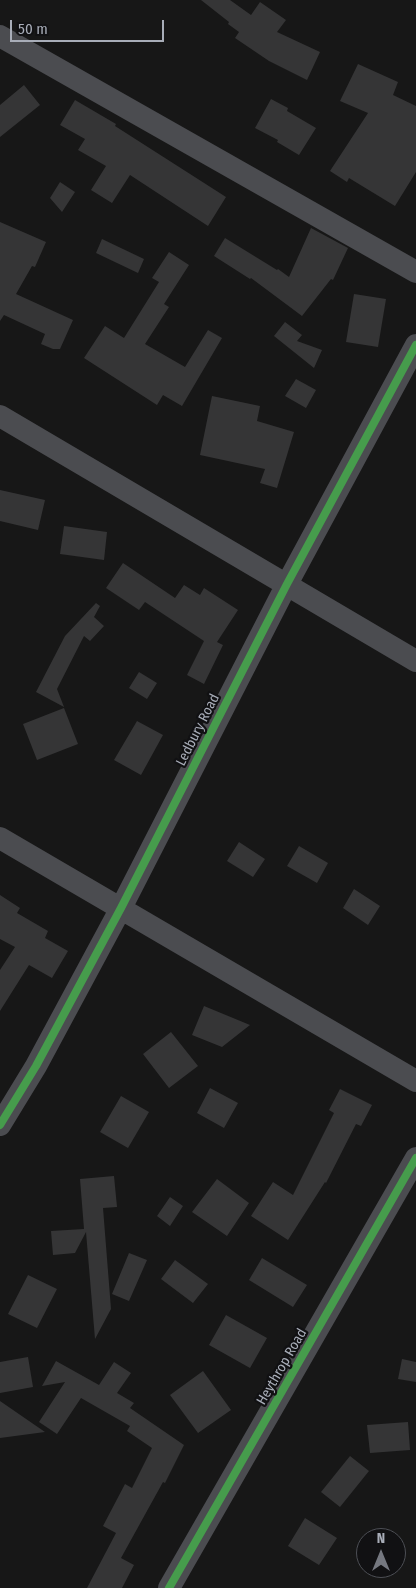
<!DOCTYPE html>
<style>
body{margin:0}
#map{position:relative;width:416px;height:1588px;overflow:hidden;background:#171717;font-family:"Fira Sans Condensed",sans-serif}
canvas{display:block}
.north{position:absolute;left:356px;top:1528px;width:50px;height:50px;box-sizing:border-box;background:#111113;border:1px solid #4d4f55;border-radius:50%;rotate:0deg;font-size:14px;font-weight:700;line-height:20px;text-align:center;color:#a8adb8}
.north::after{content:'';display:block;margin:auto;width:18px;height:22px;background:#757880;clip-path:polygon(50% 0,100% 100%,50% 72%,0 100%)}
.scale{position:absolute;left:10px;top:20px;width:154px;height:22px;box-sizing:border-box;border:2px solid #a8adb8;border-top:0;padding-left:6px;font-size:15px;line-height:18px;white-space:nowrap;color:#a8adb8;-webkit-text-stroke:4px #111113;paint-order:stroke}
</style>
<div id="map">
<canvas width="416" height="1588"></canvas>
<div class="north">N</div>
<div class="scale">50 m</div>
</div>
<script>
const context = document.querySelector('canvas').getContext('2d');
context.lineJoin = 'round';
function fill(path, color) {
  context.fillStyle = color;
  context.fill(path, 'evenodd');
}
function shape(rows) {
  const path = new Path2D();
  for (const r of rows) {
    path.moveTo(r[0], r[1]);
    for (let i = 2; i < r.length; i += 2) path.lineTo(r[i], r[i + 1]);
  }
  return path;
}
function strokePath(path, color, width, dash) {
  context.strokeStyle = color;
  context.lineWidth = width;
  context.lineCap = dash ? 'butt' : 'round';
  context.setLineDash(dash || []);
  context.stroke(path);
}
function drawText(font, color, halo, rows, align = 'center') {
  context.font = font + ' "Fira Sans Condensed",sans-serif';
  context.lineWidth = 4.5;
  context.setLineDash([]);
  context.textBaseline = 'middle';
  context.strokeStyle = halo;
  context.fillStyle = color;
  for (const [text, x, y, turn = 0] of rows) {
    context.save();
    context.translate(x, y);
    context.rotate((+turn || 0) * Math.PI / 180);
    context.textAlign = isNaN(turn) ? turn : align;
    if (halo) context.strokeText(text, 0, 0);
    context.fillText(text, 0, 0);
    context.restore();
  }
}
fill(shape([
 [201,0,230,0,251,15,260,2,286,20,277,32,320,52,307,80,269,61,235,38,239,32,228,24,229,22],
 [358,64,398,82,393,95,416,106,416,172,395,206,349,178,347,182,330,171,368,113,340,101],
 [24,85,40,105,0,137,0,105],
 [271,99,288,108,287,111,316,128,299,155,277,142,278,140,255,128],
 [75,100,116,124,115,126,226,197,208,226,130,175,112,203,91,190,106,166,78,150,85,139,60,125],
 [60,182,75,192,62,212,50,198],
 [0,222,46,242,35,267,32,266,16,294,73,320,60,349,53,349,41,344,45,334,4,315,0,321],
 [311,228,348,248,333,280,331,279,302,316,251,278,250,279,214,256,225,238,277,270,278,269,289,277],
 [102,239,144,259,138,273,96,253],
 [169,252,189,265,164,304,169,307,145,344,185,367,208,330,222,338,182,406,163,395,157,405,84,358,105,326,124,338,159,282,152,278],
 [354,294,386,299,378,347,346,342],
 [285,322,302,335,297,341,322,350,314,368,274,336],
 [296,379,316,390,306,408,285,396],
 [212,396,260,406,257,421,294,432,277,488,260,483,265,469,200,455],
 [0,490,45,500,38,530,0,521],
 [64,526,107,532,104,560,60,554],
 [123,563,175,598,184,585,200,595,204,588,238,610,217,642,223,645,204,684,187,675,204,641,145,602,139,610,106,588],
 [96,603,100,606,94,617,104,626,90,641,84,636,57,689,64,707,36,692,65,636],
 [139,672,157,683,147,699,129,688],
 [64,708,78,744,37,760,23,724],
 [137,721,163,735,141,775,114,760],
 [239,842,265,859,253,877,227,861],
 [299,846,328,863,317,883,287,866],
 [354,889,380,906,368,925,343,908],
 [0,895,20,908,17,913,48,931,45,938,68,951,52,978,29,965,0,1011,0,970,15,947,0,939],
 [204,1006,250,1025,222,1047,192,1035],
 [171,1032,198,1066,169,1088,143,1054],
 [210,1088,238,1103,224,1128,197,1113],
 [340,1089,372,1105,361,1126,356,1124,326,1183,325,1182,288,1240,251,1216,273,1182,293,1195,334,1113,329,1110],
 [121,1096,149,1112,128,1148,100,1132],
 [114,1176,117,1207,103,1208,111,1309,95,1339,86,1232,75,1253,53,1255,51,1231,84,1229,80,1179],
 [217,1179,249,1203,227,1236,192,1212],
 [170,1197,183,1206,170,1226,157,1216],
 [129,1253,147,1260,129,1301,112,1294],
 [262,1258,307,1285,293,1307,249,1280],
 [175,1260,208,1284,193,1303,161,1279],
 [28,1275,57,1289,37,1328,8,1314],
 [226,1315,267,1338,250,1368,209,1345],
 [28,1357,33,1387,0,1393,0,1362],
 [402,1359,416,1362,416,1382,398,1379],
 [56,1361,99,1385,114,1362,131,1373,117,1393,134,1403,130,1408,184,1445,165,1483,163,1482,121,1558,134,1565,122,1588,87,1588,116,1533,103,1526,125,1484,132,1488,152,1448,127,1431,130,1426,81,1398,57,1434,39,1422,65,1382,42,1386],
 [203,1371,231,1410,198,1433,170,1395],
 [0,1401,45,1432,0,1438],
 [408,1422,410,1450,370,1453,367,1425],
 [350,1456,369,1471,340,1507,321,1492],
 [305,1518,337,1538,319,1565,288,1546]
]), '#353536');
strokePath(shape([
 [0,36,416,272],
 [0,416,416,661],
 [0,838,416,1081],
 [0,1125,36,1066,121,908,287,584,416,345],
 [169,1588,416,1158]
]), '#4b4c50', 22);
strokePath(shape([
 [0,1125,36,1066,121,908,287,584,416,345],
 [169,1588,416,1158]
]), '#469c4c', 8);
drawText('14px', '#a8adb8', '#111113', [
 ["Ledbury Road",198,730,-63],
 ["Heythrop Road",282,1367,-60]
]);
</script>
